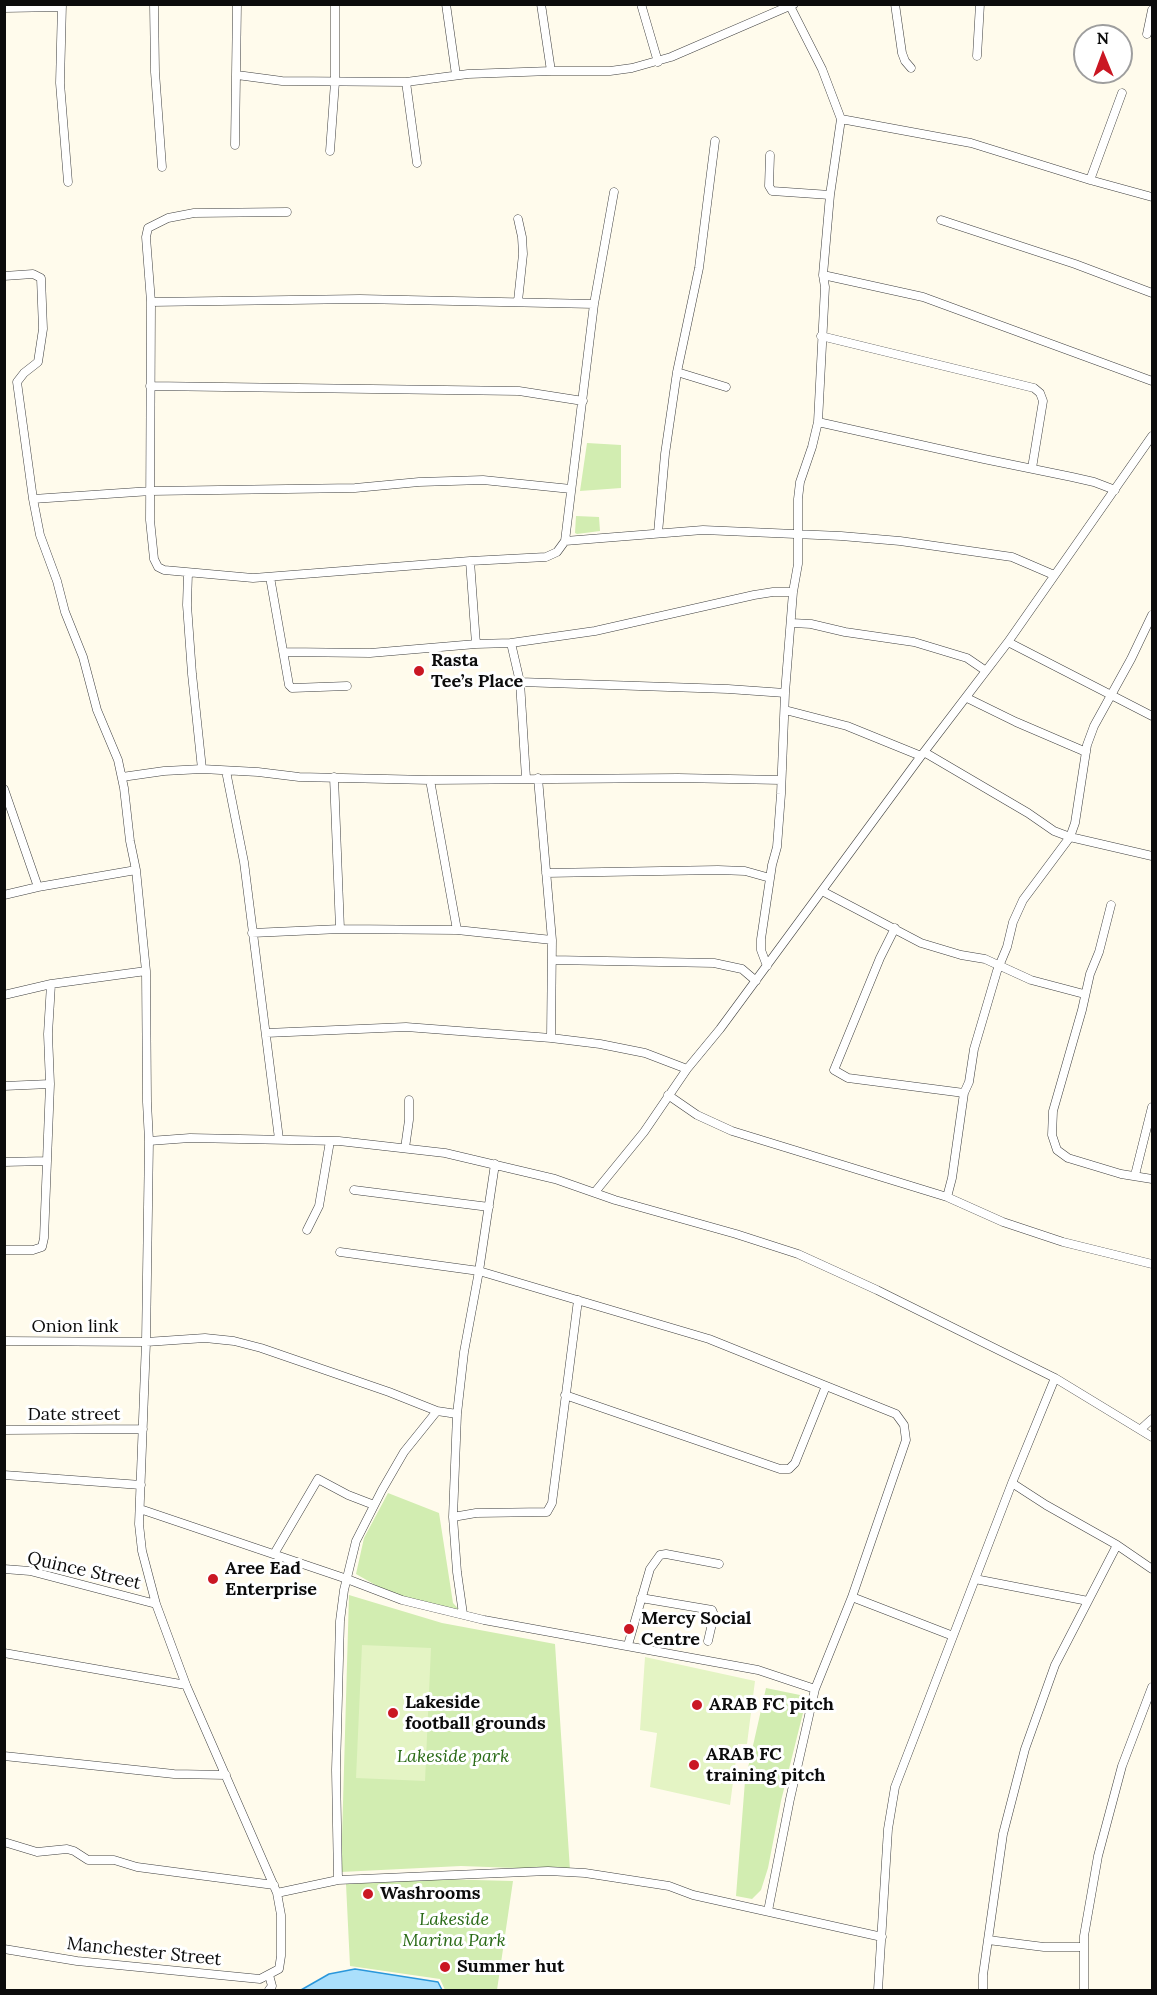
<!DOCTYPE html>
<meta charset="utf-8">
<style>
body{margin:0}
#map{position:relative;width:1157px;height:1995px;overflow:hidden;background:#fffbec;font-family:Lora,serif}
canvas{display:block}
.frame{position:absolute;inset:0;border:6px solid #0c0c0c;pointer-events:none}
.north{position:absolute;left:1073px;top:24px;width:60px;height:60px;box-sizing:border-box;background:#fff;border:2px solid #9e9e9e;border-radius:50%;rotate:359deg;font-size:16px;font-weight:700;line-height:24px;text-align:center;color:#0c0c0c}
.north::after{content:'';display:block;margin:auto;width:21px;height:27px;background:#ca1723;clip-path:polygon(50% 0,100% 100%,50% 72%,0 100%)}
</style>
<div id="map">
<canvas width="1157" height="1995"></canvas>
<div class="frame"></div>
<div class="north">N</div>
</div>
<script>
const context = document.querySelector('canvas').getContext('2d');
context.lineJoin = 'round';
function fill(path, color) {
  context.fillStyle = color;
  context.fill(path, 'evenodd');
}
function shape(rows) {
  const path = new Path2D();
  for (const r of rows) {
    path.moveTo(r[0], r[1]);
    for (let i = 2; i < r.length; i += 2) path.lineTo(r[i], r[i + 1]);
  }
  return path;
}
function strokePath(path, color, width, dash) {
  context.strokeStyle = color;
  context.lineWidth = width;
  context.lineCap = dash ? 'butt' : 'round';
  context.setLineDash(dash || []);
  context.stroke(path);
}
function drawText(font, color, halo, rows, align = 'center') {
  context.font = font + ' Lora,serif';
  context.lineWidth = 6;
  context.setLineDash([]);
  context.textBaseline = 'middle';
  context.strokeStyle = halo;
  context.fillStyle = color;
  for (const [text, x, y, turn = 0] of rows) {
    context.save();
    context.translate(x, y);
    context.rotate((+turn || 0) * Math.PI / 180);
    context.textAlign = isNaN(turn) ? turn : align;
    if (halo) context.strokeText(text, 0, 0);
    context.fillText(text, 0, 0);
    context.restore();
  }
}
fill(shape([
 [587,443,621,445,621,488,580,491],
 [576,516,599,517,600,531,577,534,575,533],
 [388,1493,439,1513,453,1603,463,1614,402,1600,356,1574,364,1538],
 [349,1595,442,1623,555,1644,570,1870,461,1866,341,1872],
 [766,1688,800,1695,805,1705,781,1801,768,1868,761,1890,752,1899,736,1896,745,1781],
 [436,1879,513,1881,497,1990,445,1990,440,1979,350,1966,346,1884]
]), '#d2edb1');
fill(shape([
 [362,1645,431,1648,425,1781,356,1778],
 [645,1657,755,1681,747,1744,738,1744,730,1805,650,1787,657,1733,640,1730]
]), '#e4f4c4');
const water = shape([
 [355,1969,438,1982,442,1990,301,1990,329,1974,355,1969]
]);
fill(water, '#aadffc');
strokePath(water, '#2a97db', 1.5);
const street = shape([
 [62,4,60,83,68,182],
 [154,4,155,72,162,167],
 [446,4,456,75],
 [541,4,551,71],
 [641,4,658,62],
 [895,4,902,53,905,61,911,68],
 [4,8,62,7],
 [1147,34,1152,10],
 [977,56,980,4],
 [237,75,282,81,406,82,468,74,551,71,610,71,632,68,671,57,794,4],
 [406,82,417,163],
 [841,119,971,143,1090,180,1152,197],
 [235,145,237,4],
 [330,151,335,82,335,4],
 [770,155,769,186,772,191,830,195],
 [1090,180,1122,93],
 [287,212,194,213,168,218,148,228,146,237,151,302,150,520,154,559,158,567,164,570,253,578,470,561,546,557,557,552,565,541,703,530,841,536,900,541,1012,557,1054,575],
 [941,220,1075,264,1152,293],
 [823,275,923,297,1152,381],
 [4,276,33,274,41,278,43,329,38,362,24,373,17,382,33,499,40,535,57,581,65,612,83,657,97,710,118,760,124,788,130,841,136,870,146,971,147,1102,149,1141,146,1342,139,1524,142,1551,156,1604,186,1685,277,1893,281,1915,281,1956,279,1969,260,1979,77,1961,4,1949],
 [518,301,523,254,522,237,518,219],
 [151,302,360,299,594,304],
 [821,336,1034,388,1040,393,1043,401,1032,468],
 [677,372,726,387],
 [150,386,519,391,583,401],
 [818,422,984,459,1072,477,1094,482,1115,490],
 [33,499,151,491,355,488,419,482,483,480,571,489],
 [658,533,665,454,677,372,699,268,715,141],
 [565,541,594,304,614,192],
 [470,561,476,644,511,643,595,631,754,595,773,592,793,592],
 [188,573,187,605,192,674,202,769],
 [270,577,289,685,292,688,347,686],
 [792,623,811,624,845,632,914,642,967,658,986,671],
 [1008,642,1152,716],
 [511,643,520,682,526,778],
 [284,652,370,653,476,644],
 [520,682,728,689,785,693],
 [967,698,1016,722,1086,752],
 [785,710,847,726,921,756],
 [924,752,1028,813,1054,831,1070,837,1152,856],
 [226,771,244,862,279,1139],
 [122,777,164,771,202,769,258,772,299,777,430,780,678,778,781,780],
 [334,777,340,929],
 [538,778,552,940,551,1038],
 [430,780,457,930],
 [4,789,38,887],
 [546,873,718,870,745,871,770,878],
 [822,891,921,943,961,955,985,959,1031,980,1084,994],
 [4,895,38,887,136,870],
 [1111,905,1099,952,1090,974,1082,1010,1053,1111,1052,1135,1057,1150,1068,1158,1121,1174,1152,1179],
 [895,928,880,958,834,1070,848,1078,964,1093],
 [252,933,340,929,457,930,552,940],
 [552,960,714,963,742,969,756,981],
 [767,966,761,950,761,939,772,865,777,847,781,794,785,693,793,592,798,564,798,499,800,482,812,447,818,422,825,287,823,275,830,195,841,119,822,69,790,6],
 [4,995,51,984,146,971],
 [266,1033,406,1027,551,1038,600,1044,645,1053,687,1069],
 [4,1086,50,1084],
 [668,1095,697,1115,732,1131,947,1197,1003,1222,1063,1242,1152,1264],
 [149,1141,190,1138,339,1141,445,1153,555,1179,615,1200,736,1234,798,1254,877,1290,1055,1378,1152,1437],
 [405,1148,409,1120,409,1100],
 [4,1162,47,1161],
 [1135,1175,1152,1107],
 [354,1190,489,1207],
 [595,1192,644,1132,687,1069,720,1029,921,756,1008,642,1152,436],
 [947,1197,952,1178,964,1093,969,1082,974,1049,997,971,1007,947,1013,922,1023,900,1070,837,1075,823,1087,745,1094,726,1131,659,1152,615],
 [307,1230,319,1206,330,1141],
 [4,1250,33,1250,42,1247,44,1238,50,1084,48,1034,51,984],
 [340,1252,479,1271,709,1339,896,1414,904,1425,906,1440,852,1597,815,1689,790,1799,768,1911],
 [4,1341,146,1342,205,1338,234,1341,261,1348,389,1392,437,1411,457,1414],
 [565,1395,780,1469,789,1469,795,1463,826,1386],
 [1141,1429,1152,1419],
 [4,1430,143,1429],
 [4,1475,141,1485],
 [1012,1483,1046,1505,1117,1545,1152,1569],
 [140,1509,347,1579,402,1600,484,1620,758,1670,815,1689],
 [453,1517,476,1513,547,1512,552,1503,578,1300],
 [274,1554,318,1479,348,1495,374,1505],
 [4,1569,30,1571,156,1604],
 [975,1579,1088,1601],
 [852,1597,953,1636],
 [641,1598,712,1610,714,1615,708,1641],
 [463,1614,457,1572,453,1517,457,1414,464,1352,479,1271,495,1164],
 [628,1645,650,1569,660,1555,666,1554,719,1564],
 [4,1653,186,1685],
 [4,1756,174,1774,226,1775],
 [4,1842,37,1852,67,1849,74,1851,88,1860,114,1860,137,1867,274,1885],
 [338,1880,336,1770,340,1621,344,1590,356,1541,382,1490,404,1452,437,1411],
 [277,1893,338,1880,548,1871,585,1873,669,1886,693,1895,882,1937],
 [988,1940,1044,1947,1084,1947],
 [269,1990,272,1986,269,1975],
 [878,1990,888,1829,895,1787,1012,1483,1055,1378],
 [983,1990,983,1975,1003,1834,1025,1749,1055,1665,1117,1545],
 [1084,1990,1084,1936,1098,1856,1122,1766,1152,1687]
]);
strokePath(street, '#3f3f3f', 9);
strokePath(street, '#fff', 8);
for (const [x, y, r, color] of [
 [419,671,6,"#ca1723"],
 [213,1579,6,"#ca1723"],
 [629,1629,6,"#ca1723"],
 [697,1705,6,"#ca1723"],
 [393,1713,6,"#ca1723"],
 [694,1765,6,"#ca1723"],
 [368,1894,6,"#ca1723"],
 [445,1967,6,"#ca1723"]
]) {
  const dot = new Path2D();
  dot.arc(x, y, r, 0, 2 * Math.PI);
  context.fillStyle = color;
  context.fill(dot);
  strokePath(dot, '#fff', 2);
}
drawText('bold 18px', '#0c0c0c', '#fff', [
 ["Rasta",431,661],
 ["Tee’s Place",431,682],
 ["Aree Ead",225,1569],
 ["Enterprise",225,1590],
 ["Mercy Social",641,1619],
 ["Centre",641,1640],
 ["Lakeside",405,1703],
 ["football grounds",405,1724],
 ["ARAB FC pitch",709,1705],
 ["ARAB FC",706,1755],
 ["training pitch",706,1776],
 ["Washrooms",380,1894],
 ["Summer hut",457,1967]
], 'left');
drawText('18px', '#0c0c0c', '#fff', [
 ["Onion link",75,1327],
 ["Date street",74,1415],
 ["Quince Street",84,1571,13],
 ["Manchester Street",144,1952,6]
]);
drawText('italic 18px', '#296a16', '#fff', [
 ["Lakeside park",453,1757],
 ["Lakeside",454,1920],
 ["Marina Park",454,1941]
]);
</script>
